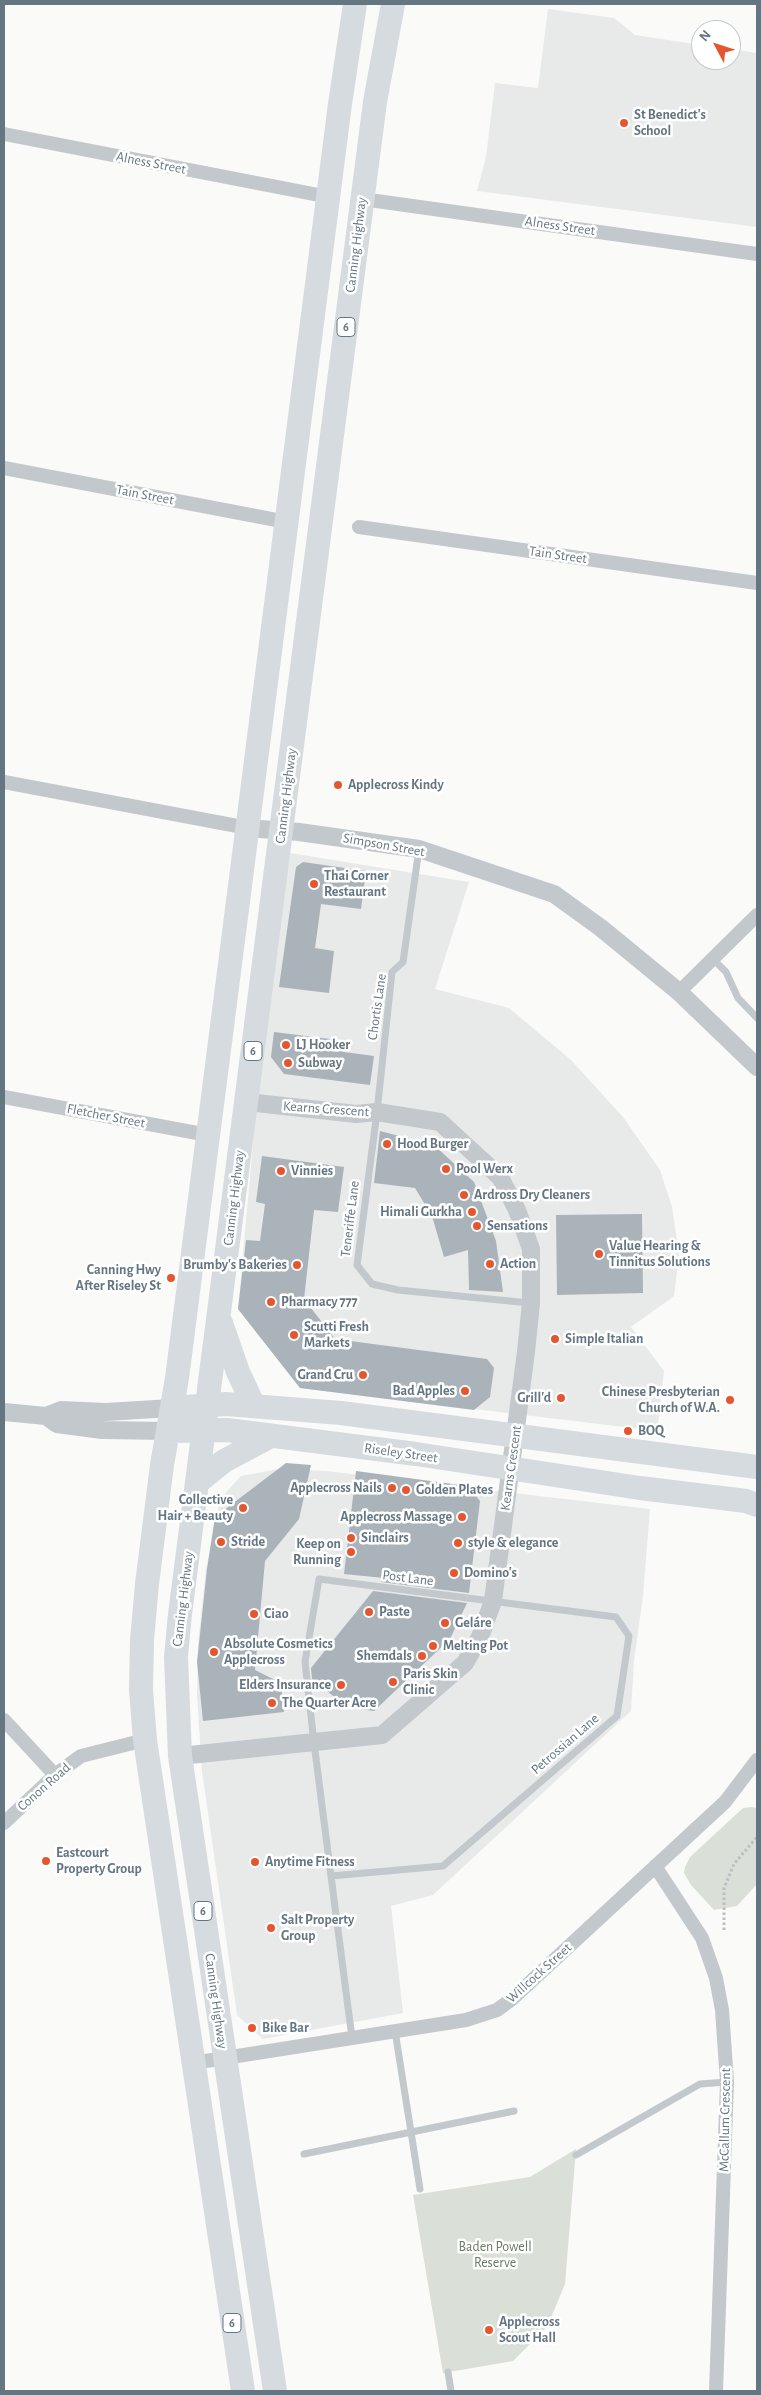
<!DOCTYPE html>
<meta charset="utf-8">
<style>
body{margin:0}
#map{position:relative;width:761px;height:2395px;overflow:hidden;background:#fafaf8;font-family:"Alegreya Sans",sans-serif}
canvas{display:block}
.frame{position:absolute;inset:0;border:5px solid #657683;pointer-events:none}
.north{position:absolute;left:691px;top:20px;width:50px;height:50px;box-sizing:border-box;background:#fff;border:1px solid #c1c8cd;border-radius:50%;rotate:310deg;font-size:14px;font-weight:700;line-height:20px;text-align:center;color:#657683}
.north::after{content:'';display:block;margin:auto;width:18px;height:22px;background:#e4572e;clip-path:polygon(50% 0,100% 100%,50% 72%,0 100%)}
</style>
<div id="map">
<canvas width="761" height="2395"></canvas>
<div class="frame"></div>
<div class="north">N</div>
</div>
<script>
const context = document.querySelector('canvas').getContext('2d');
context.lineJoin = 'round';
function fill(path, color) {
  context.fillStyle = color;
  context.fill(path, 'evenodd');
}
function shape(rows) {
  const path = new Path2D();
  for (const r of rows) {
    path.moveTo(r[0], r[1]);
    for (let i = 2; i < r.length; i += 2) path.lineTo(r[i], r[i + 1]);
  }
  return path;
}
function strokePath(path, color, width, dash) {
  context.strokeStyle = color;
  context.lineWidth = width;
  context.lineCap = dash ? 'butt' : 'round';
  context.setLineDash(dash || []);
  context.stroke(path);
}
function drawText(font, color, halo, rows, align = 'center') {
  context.font = font + ' "Alegreya Sans",sans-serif';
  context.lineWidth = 5;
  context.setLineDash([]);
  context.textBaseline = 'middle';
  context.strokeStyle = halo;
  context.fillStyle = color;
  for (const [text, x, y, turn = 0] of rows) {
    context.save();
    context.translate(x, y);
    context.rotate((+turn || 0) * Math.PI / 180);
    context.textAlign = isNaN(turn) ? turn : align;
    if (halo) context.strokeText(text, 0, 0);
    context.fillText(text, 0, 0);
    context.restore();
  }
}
fill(shape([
 [548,9,614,18,635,35,701,45,701,60,731,60,731,49,757,53,757,227,477,191,486,157,495,83,538,88],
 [290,853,469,882,435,989,509,1008,571,1060,623,1117,660,1170,672,1207,679,1254,674,1296,631,1327,664,1371,657,1431,300,1388,238,1309,260,1066],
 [279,1469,326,1471,650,1509,643,1596,634,1661,631,1711,433,1895,391,1906,403,2013,263,2039,237,2015,202,1771,197,1696,198,1643,206,1569,220,1499,241,1476]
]), '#e8e9e9');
fill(shape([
 [751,1807,757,1808,757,1884,737,1906,714,1910,691,1885,684,1873,685,1867,690,1857,743,1808],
 [576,2149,565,2284,547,2327,513,2361,443,2373,413,2195,530,2177]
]), '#dadfd7');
fill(shape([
 [303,862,366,871,361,909,321,904,315,948,334,951,329,993,279,987,296,867],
 [274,1032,346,1041,344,1052,374,1056,370,1085,284,1074,271,1057],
 [380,1131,434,1145,474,1182,496,1241,503,1292,469,1290,468,1250,444,1257,432,1216,415,1188,374,1183],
 [262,1156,344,1167,338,1212,314,1210,304,1299,335,1339,487,1359,494,1368,490,1397,474,1410,300,1388,238,1309,246,1240,260,1241,265,1204,256,1202],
 [642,1214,643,1293,557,1295,556,1215],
 [286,1463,311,1465,299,1519,265,1561,255,1670,281,1683,284,1712,203,1721,197,1662,207,1569,215,1517],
 [356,1471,468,1486,480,1501,469,1593,381,1582,384,1578,344,1574],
 [373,1591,467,1603,450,1639,374,1711,347,1707,312,1679,311,1668]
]), '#aab3b9');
strokePath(shape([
 [724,1930,724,1888,734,1864,757,1837]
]), '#bbbfc2', 3, [2.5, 2.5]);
strokePath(shape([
 [419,849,403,962,392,972,377,1112,357,1265,372,1284,398,1290,530,1303],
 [713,959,726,972,738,998,757,1018],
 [331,1876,443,1866,617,1716,629,1636,616,1617,319,1579,305,1662,314,1743,331,1876,352,2038],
 [395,2031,420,2189],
 [304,2154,514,2111],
 [576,2155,700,2084,727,2082],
 [448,2372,451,2391]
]), '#c3c8cc', 7);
strokePath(shape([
 [4,134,329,197],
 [362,199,757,254],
 [4,468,287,522],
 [359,527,757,583],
 [4,782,248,828],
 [679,992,757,915],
 [4,1097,208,1135],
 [4,1720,55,1775],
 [4,1823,55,1775,81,1756,145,1740],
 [655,1866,702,1938,716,1978,722,2010,727,2082,716,2391],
 [193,2063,466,2020,497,2010,512,1999,725,1802,757,1760]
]), '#c3c8cc', 14);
strokePath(shape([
 [248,828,299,832,419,849,554,894,601,928,679,992,757,1067],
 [4,1412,46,1416,57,1424,102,1430,168,1431],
 [46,1416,61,1410,106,1412,172,1408],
 [180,1756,382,1735,465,1663,480,1637,493,1601,526,1352,531,1303,531,1249,517,1210,500,1177,440,1122,377,1112,356,1114,247,1102]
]), '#c3c8cc', 18);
strokePath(shape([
 [221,1323,238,1372,254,1406],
 [172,1408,226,1404,341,1413,757,1467],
 [168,1431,227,1430,416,1454,640,1488,746,1501,757,1505],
 [198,1482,224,1461,271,1436],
 [243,2391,145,1740,141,1690,142,1640,147,1584,162,1465,177,1378,340,104,355,4],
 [275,2391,180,1756,176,1657,180,1614,375,102,393,4]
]), '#d6dbdf', 24);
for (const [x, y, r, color] of [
 [624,123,5,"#e4572e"],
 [338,785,5,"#e4572e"],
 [314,884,5,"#e4572e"],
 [286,1045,5,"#e4572e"],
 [288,1063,5,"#e4572e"],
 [387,1144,5,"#e4572e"],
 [446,1169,5,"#e4572e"],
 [281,1171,5,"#e4572e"],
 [464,1195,5,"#e4572e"],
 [472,1212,5,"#e4572e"],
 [477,1226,5,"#e4572e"],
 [599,1254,5,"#e4572e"],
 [490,1264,5,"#e4572e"],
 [297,1265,5,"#e4572e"],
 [171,1278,5,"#e4572e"],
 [271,1302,5,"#e4572e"],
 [294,1335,5,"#e4572e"],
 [555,1339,5,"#e4572e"],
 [363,1375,5,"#e4572e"],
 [465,1391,5,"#e4572e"],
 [561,1398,5,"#e4572e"],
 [730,1400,5,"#e4572e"],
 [628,1431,5,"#e4572e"],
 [392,1488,5,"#e4572e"],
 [406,1490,5,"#e4572e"],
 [243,1508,5,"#e4572e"],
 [462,1517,5,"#e4572e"],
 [351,1538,5,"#e4572e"],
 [221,1542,5,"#e4572e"],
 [458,1543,5,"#e4572e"],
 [351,1552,5,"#e4572e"],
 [454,1573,5,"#e4572e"],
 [369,1612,5,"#e4572e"],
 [254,1614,5,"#e4572e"],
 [445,1623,5,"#e4572e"],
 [433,1646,5,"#e4572e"],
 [214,1652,5,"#e4572e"],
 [422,1656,5,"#e4572e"],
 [393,1682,5,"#e4572e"],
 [341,1685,5,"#e4572e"],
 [272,1703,5,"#e4572e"],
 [46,1861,5,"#e4572e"],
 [255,1862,5,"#e4572e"],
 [271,1928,5,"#e4572e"],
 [252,2028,5,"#e4572e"],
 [489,2330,5,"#e4572e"]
]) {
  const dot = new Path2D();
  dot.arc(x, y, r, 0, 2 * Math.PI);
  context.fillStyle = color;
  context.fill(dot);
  strokePath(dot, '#fff', 2);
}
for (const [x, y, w] of [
 [346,327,18],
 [253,1051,18],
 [203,1911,18],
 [232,2323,18]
]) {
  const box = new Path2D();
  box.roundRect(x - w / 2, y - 9.5, w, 19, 4);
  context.fillStyle = '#fff';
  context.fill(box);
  strokePath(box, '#657683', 1);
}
drawText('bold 12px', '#657683', null, [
 ["6",346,327],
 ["6",253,1051],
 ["6",203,1911],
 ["6",232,2323]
]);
drawText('bold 14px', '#657683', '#fff', [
 ["St Benedict's",634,115],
 ["School",634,131],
 ["Applecross Kindy",348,785],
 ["Thai Corner",324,876],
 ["Restaurant",324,892],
 ["LJ Hooker",296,1045],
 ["Subway",298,1063],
 ["Hood Burger",397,1144],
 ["Pool Werx",456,1169],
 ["Vinnies",291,1171],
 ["Ardross Dry Cleaners",474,1195],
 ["Himali Gurkha",462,1212,"right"],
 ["Sensations",487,1226],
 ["Value Hearing &",609,1246],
 ["Tinnitus Solutions",609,1262],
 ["Action",500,1264],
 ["Brumby's Bakeries",287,1265,"right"],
 ["Canning Hwy",161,1270,"right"],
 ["After Riseley St",161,1286,"right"],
 ["Pharmacy 777",281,1302],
 ["Scutti Fresh",304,1327],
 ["Markets",304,1343],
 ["Simple Italian",565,1339],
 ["Grand Cru",353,1375,"right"],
 ["Bad Apples",455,1391,"right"],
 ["Chinese Presbyterian",720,1392,"right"],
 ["Church of W.A.",720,1408,"right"],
 ["Grill'd",551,1398,"right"],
 ["BOQ",638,1431],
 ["Applecross Nails",382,1488,"right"],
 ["Golden Plates",416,1490],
 ["Collective",233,1500,"right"],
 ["Hair + Beauty",233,1516,"right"],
 ["Applecross Massage",452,1517,"right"],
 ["Sinclairs",361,1538],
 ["Stride",231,1542],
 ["style & elegance",468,1543],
 ["Keep on",341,1544,"right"],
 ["Running",341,1560,"right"],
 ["Domino's",464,1573],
 ["Paste",379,1612],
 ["Ciao",264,1614],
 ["Geláre",455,1623],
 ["Absolute Cosmetics",224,1644],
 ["Applecross",224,1660],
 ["Melting Pot",443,1646],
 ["Shemdals",412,1656,"right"],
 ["Paris Skin",403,1674],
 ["Clinic",403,1690],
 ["Elders Insurance",331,1685,"right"],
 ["The Quarter Acre",282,1703],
 ["Eastcourt",56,1853],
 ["Property Group",56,1869],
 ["Anytime Fitness",265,1862],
 ["Salt Property",281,1920],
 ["Group",281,1936],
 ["Bike Bar",262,2028],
 ["Applecross",499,2322],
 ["Scout Hall",499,2338]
], 'left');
drawText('14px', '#657683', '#fff', [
 ["Alness Street",151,163,11],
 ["Alness Street",560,226,8],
 ["Canning Highway",356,245,-83],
 ["Tain Street",145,495,11],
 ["Tain Street",558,555,8],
 ["Canning Highway",286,796,-83],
 ["Simpson Street",384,845,10],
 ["Chortis Lane",377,1007,-82],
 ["Kearns Crescent",326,1109,4],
 ["Fletcher Street",106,1116,11],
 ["Canning Highway",234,1198,-83],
 ["Teneriffe Lane",350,1219,-83],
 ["Riseley Street",401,1453,8],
 ["Kearns Crescent",511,1468,-82],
 ["Post Lane",408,1578,7],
 ["Canning Highway",183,1599,-83],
 ["Petrossian Lane",565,1744,-41],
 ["Conon Road",44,1787,-41],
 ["Willcock Street",539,1973,-42],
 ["Canning Highway",216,2001,82],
 ["McCallum Crescent",725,2120,-89]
]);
drawText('14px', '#687a64', '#fff', [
 ["Baden Powell",495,2247],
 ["Reserve",495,2263]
]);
</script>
